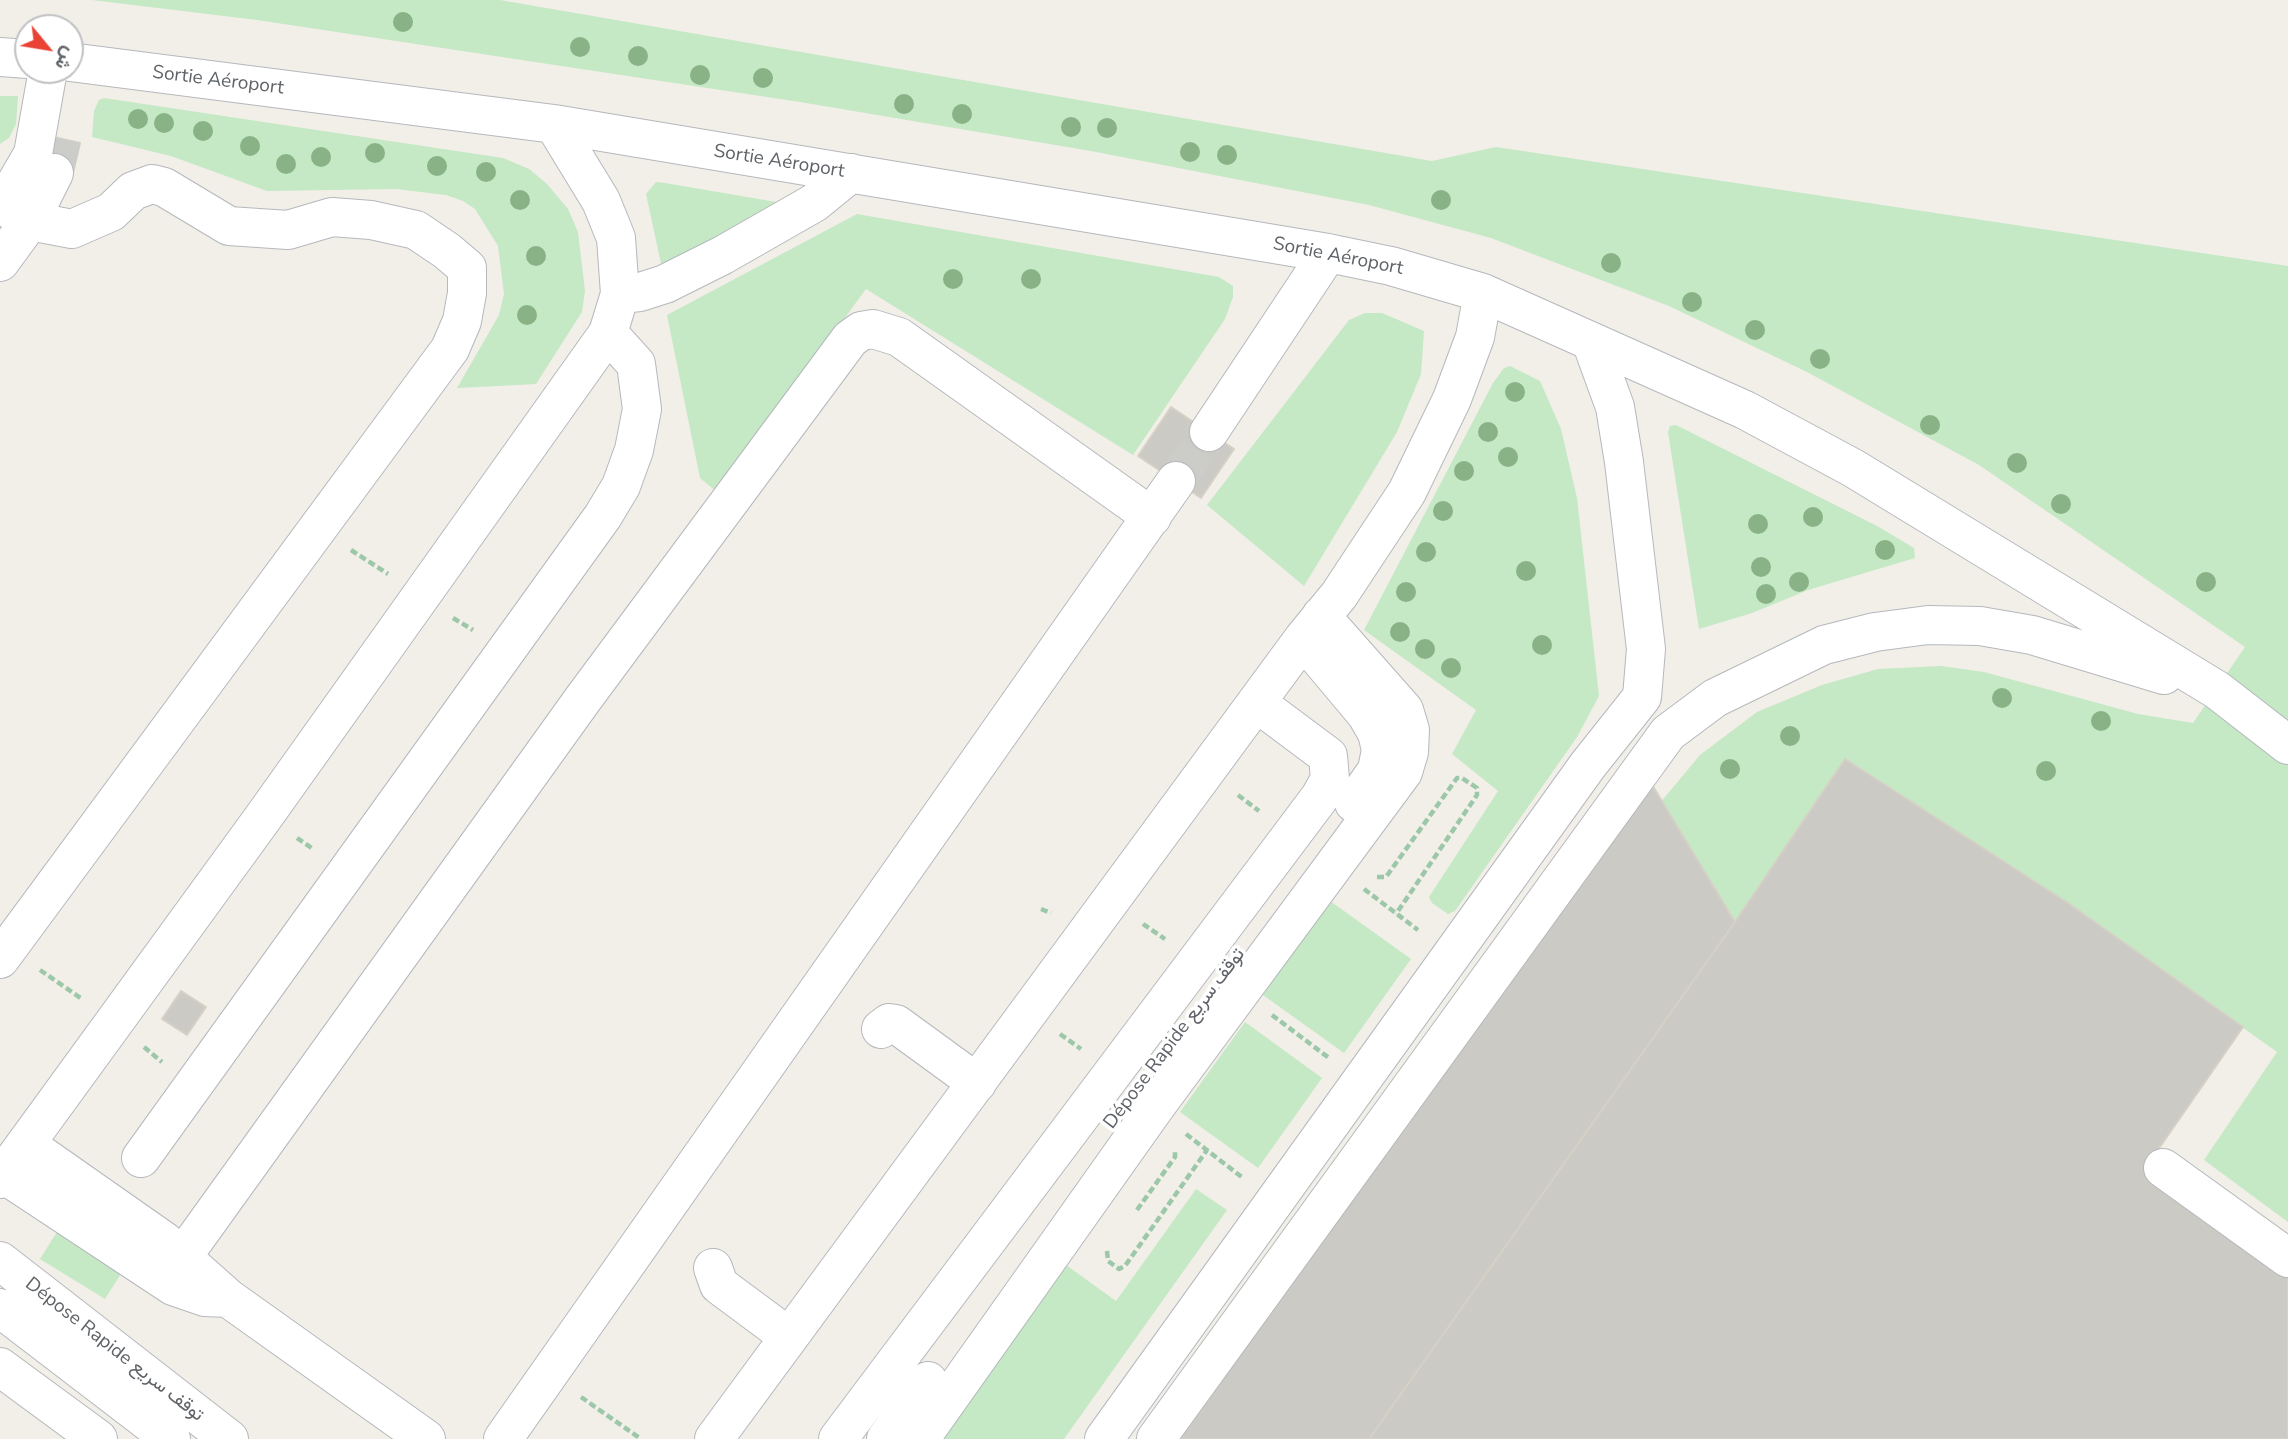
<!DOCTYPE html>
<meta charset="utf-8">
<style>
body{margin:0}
#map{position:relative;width:2288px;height:1439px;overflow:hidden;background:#f1efe8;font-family:"Nunito Sans",Vazirmatn,sans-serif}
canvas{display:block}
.north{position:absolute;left:14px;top:14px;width:70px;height:70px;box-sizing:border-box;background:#fff;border:2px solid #bfc1c3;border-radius:50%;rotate:120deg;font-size:19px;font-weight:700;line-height:28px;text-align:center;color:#5f6368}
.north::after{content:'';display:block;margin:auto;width:24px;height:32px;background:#ea4335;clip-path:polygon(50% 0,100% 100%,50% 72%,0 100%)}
</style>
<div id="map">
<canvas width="2288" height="1439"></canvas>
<div class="north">ش</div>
</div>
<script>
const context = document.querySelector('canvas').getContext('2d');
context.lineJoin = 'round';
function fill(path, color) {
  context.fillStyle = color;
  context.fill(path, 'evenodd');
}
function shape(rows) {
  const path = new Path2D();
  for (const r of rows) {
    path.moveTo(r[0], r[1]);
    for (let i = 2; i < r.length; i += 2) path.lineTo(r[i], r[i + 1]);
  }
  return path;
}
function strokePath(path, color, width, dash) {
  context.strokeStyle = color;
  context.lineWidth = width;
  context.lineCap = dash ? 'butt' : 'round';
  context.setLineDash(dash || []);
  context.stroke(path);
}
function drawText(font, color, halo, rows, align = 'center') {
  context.font = font + ' "Nunito Sans",Vazirmatn,sans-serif';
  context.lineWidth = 7;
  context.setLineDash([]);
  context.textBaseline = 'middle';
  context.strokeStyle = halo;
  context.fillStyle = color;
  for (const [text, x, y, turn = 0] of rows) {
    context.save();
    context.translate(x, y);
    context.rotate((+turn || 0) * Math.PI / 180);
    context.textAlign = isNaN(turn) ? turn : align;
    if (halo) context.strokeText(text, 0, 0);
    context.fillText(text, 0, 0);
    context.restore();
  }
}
fill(shape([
 [92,0,500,0,1432,161,1496,147,2288,266,2288,1222,2204,1160,2277,1052,2068,903,1845,759,1735,922,1660,803,1700,755,1757,712,1822,685,1878,669,1941,666,1984,672,2138,714,2193,723,2245,647,1979,465,1807,372,1669,306,1491,238,1369,205,1091,151,800,102,257,20],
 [0,96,18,96,16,124,9,138,0,144],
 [104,98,503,158,529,169,547,184,568,209,578,232,585,291,582,312,536,384,457,388,499,315,504,294,498,246,475,209,463,201,446,195,396,189,267,191,171,156,92,137,94,111,99,100],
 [656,182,665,183,782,203,662,268,646,194],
 [857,214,1219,277,1233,286,1233,297,1225,319,1133,455,866,289,717,492,700,478,667,315],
 [1365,313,1382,313,1424,331,1421,374,1397,432,1304,586,1207,505,1349,320],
 [1510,366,1540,381,1561,429,1577,498,1599,696,1577,737,1455,911,1448,914,1432,903,1429,897,1498,791,1452,754,1476,710,1364,630,1493,383,1504,368],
 [1676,425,1877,526,1914,548,1915,558,1808,590,1752,613,1699,629,1668,432,1670,426],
 [1330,901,1411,959,1344,1053,1263,995],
 [1245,1022,1322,1078,1258,1168,1180,1112],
 [1196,1189,1227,1210,1064,1439,942,1439,1066,1265,1116,1301],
 [57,1232,122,1272,105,1299,40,1259]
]), '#c5e8c5');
const building = shape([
 [49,136,80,143,72,177,42,170,49,136],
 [1171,407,1234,449,1201,498,1138,456,1171,407],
 [1845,759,2068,903,2243,1027,2144,1170,2288,1270,2288,1439,1369,1439,1735,922,1845,759],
 [1651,783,1735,922,1369,1439,1180,1439,1651,783],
 [181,991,206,1007,187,1035,162,1019,181,991]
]);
fill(building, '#cccac5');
strokePath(building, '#d6d1c6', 2);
strokePath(shape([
 [54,173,62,139],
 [1176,481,1209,432]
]), '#ccccc8', 38, [38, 19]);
const minor = shape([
 [0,57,28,59],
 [70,62,554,124,1328,253,1391,266,1483,293,1745,410,1853,468,2217,690,2288,745],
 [0,204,30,221,72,229,111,212,133,191,152,184,164,187,229,226,288,230,332,217,371,220,416,230,447,251,467,268,467,293,462,321,450,349,0,959],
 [3,205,33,154,48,70],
 [0,262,30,221,54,173],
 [620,294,640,292,665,284,723,255,814,203,851,173],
 [1209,432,1328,253],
 [1303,639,1366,714,1377,733,1381,750,1377,770,1354,803],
 [881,1029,889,1023,896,1024,977,1083],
 [27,1145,164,1241,228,1298,426,1439],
 [141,1158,603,516,621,486,634,450,642,409,636,364,608,333],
 [2163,1168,2288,1258],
 [5,1175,173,1286,205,1297,228,1298],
 [0,1179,265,815,608,333,620,294,616,238,601,201,554,124],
 [183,1256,583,699,850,339,861,331,873,329,899,337,1152,517],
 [0,1261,229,1439],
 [713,1268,719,1285,789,1337],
 [0,1308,171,1439],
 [0,1367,98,1439],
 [503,1439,1176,481],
 [714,1439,1303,639,1339,595,1407,492,1452,399,1475,337,1483,293],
 [838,1439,1320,797,1330,779,1328,756,1257,703],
 [886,1439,928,1381],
 [920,1439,1156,1106,1403,772,1409,752,1410,730,1404,710,1321,616],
 [1104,1439,1588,765,1642,697,1646,649,1624,462,1615,407,1592,344],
 [1156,1439,1668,733,1715,698,1824,645,1875,632,1928,625,1980,626,2032,635,2164,675]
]);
strokePath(minor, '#b5b8bc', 40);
strokePath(shape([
 [351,550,388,574],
 [453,618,473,630],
 [1238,795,1259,811],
 [297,838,313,849],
 [1377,877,1386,877,1457,778,1462,778,1477,788,1477,795,1396,914],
 [1364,889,1418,930],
 [1041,909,1051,913],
 [1143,924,1165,939],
 [40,970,82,999],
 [1272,1015,1329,1058],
 [1060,1034,1081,1049],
 [144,1047,162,1062],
 [1186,1134,1243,1178],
 [1137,1210,1175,1157,1175,1151],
 [1107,1251,1108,1261,1119,1269,1125,1266,1207,1150],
 [581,1397,641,1439]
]), '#9cc7a9', 4.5, [7, 3.5]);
strokePath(minor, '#fff', 38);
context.fillStyle = '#89b387';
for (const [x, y] of [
 [403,22],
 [580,47],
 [638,56],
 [700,75],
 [763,78],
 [904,104],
 [962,114],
 [138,119],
 [164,123],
 [1071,127],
 [1107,128],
 [203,131],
 [250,146],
 [1190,152],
 [375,153],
 [1227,155],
 [321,157],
 [286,164],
 [437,166],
 [486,172],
 [520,200],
 [1441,200],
 [536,256],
 [1611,263],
 [953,279],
 [1031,279],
 [1692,302],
 [527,315],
 [1755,330],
 [1820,359],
 [1515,392],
 [1930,425],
 [1488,432],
 [1508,457],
 [2017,463],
 [1464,471],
 [2061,504],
 [1443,511],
 [1813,517],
 [1758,524],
 [1885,550],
 [1426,552],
 [1761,567],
 [1526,571],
 [1799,582],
 [2206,582],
 [1406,592],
 [1766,594],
 [1400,632],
 [1542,645],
 [1425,649],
 [1451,668],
 [2002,698],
 [2101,721],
 [1790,736],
 [1730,769],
 [2046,771]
]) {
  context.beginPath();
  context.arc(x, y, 10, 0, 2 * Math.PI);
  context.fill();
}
drawText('19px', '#5f6368', '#fff', [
 ["Sortie Aéroport",218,81,7],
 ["Sortie Aéroport",779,162,9],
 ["Sortie Aéroport",1338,257,11],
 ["Dépose Rapide توقف سريع",1175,1039,-53],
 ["Dépose Rapide توقف سريع",114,1350,38]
]);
</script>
